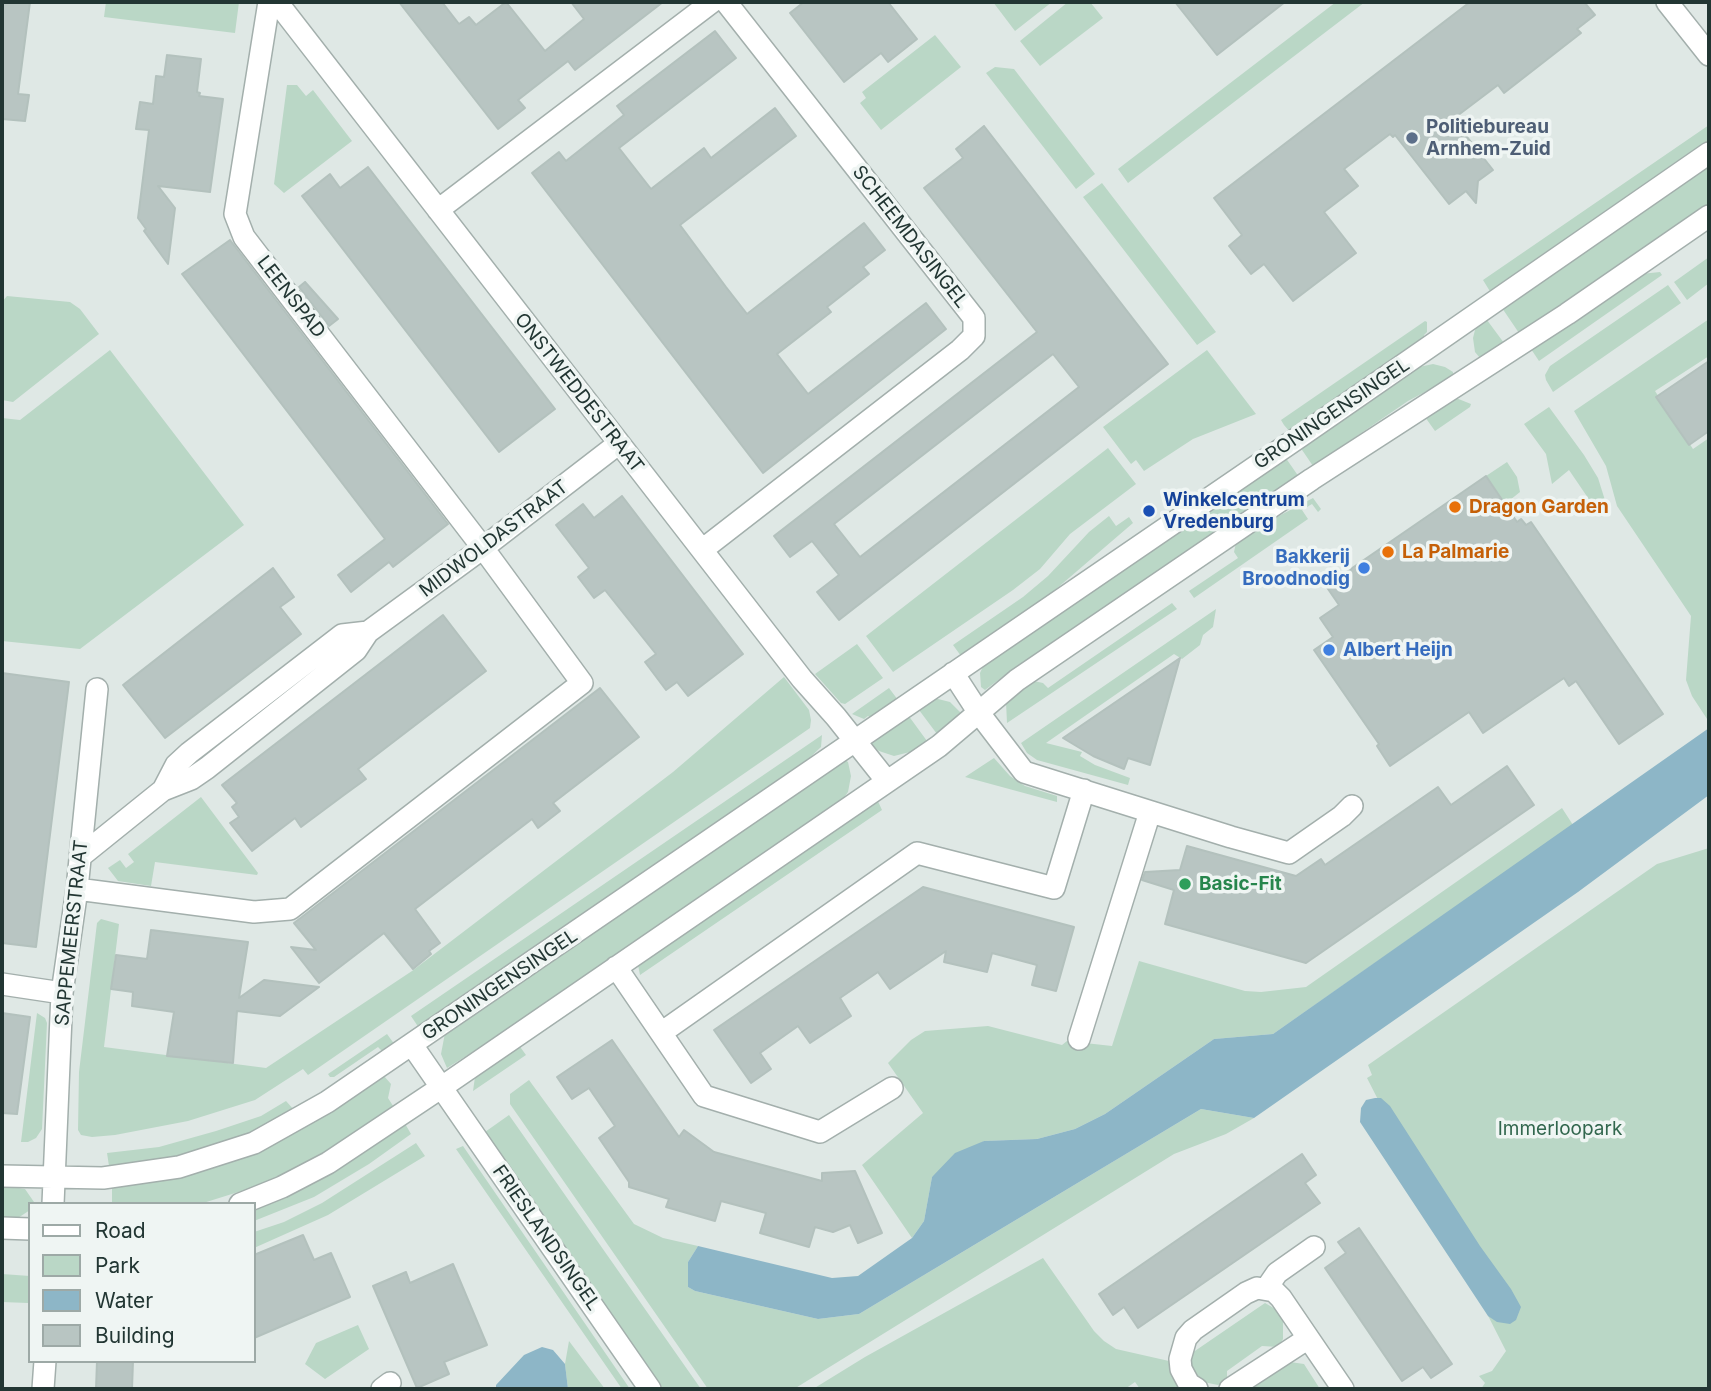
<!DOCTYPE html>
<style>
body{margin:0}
#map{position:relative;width:1711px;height:1391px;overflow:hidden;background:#dfe8e5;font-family:Inter,sans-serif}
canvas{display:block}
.frame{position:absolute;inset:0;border:4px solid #223633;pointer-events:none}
.legend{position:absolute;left:28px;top:1202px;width:228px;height:161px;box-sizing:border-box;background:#eff5f3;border:2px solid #9da9a6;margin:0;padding:9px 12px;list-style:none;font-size:21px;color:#223633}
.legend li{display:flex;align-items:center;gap:14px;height:35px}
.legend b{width:35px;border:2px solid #9da9a6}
</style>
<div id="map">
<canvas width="1711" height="1391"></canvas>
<div class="frame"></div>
<ul class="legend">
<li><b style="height:9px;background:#fff"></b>Road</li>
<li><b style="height:19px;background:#bad7c6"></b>Park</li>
<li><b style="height:19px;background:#8db6c7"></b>Water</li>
<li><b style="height:19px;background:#b8c5c2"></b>Building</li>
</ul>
</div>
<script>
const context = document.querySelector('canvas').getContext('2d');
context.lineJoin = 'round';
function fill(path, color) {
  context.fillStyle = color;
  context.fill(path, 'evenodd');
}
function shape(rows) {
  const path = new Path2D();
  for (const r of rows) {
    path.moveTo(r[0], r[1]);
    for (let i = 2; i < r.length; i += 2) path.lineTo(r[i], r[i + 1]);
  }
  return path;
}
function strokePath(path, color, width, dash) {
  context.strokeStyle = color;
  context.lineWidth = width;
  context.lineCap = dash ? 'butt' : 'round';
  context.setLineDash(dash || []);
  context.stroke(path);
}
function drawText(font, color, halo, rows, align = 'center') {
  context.font = font + ' Inter,sans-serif';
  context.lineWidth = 7;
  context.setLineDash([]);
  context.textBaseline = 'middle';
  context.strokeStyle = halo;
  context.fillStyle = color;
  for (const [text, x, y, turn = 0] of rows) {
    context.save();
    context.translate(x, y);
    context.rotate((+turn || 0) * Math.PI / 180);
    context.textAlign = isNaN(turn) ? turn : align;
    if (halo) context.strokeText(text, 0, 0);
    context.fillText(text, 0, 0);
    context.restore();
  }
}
fill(shape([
 [106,2,239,2,235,33,104,17],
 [993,2,1052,2,1015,31],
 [1068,2,1090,2,1103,18,1040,66,1020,41],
 [1336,2,1365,2,1128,183,1118,169],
 [935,35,961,67,881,130,860,103,866,98,862,92],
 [995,67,1014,69,1095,174,1076,189,986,73],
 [287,85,297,85,306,96,313,90,352,141,284,193,274,184],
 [1709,125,1709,142,1491,293,1483,280],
 [1709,163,1709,208,1521,336,1500,305],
 [1102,183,1216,332,1197,345,1083,197],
 [1709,257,1709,283,1687,300,1674,282],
 [1660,272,1662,275,1539,361,1531,349,1641,274],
 [1668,285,1681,303,1553,392,1546,380,1545,375,1550,366],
 [7,296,70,302,80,309,99,334,13,402,2,400,2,302],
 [1484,316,1504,343,1480,358,1475,352,1473,338,1475,330],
 [1709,319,1709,356,1655,391,1693,449,1709,438,1709,722,1692,696,1686,680,1691,616,1617,506,1606,466,1574,411],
 [1425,321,1427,322,1427,332,1424,335,1424,338,1290,432,1284,425,1281,420],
 [110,350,244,525,80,649,2,641,2,418,20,420],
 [1207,350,1256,414,1193,439,1144,471,1136,460,1131,464,1103,427],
 [1433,364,1445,367,1453,372,1453,377,1408,401,1313,466,1298,444,1419,367],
 [1456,398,1471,404,1470,407,1435,431,1425,417],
 [1549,407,1584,455,1598,478,1609,513,1601,517,1569,470,1552,484,1546,454,1524,424],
 [1108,448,1136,484,1070,534,1040,569,1013,590,893,672,866,636],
 [1283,454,1299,477,1027,663,1009,672,985,690,981,687,980,673,985,662],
 [1507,462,1517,477,1520,492,1505,504,1486,476],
 [1313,498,1321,509,1318,512,1312,504,1302,510,1308,519,1194,598,1189,591,1238,558,1234,552,1237,538],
 [1109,516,1116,526,1129,517,1133,523,1048,596,961,656,953,645,1023,597,1048,576,1089,532],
 [1172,603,1177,609,1007,723,1006,702,1029,680,1043,683,1048,688],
 [1216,609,1213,627,1203,635,1200,645,1182,659,1174,654,1046,743,1082,752,1080,756,1095,765,1130,778,1128,785,1037,760,1027,753,1021,743],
 [857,644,883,678,845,704,841,703,815,674],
 [784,677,809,710,811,720,810,728,308,1075,303,1069,255,1100,188,1121,115,1135,92,1137,81,1135,78,1130,79,1072,97,923,101,919,119,924,104,1047,266,1068,412,971,673,772],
 [889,688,898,700,871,718,868,716,864,719,852,714],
 [934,698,950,702,961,713,937,734,919,710],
 [908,715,927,741,910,752,894,756,879,751,869,743],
 [822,735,821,747,802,765,419,1028,411,1016],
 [994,758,1010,776,1025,786,1057,796,1057,802,965,777],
 [844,759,848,762,851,776,848,792,839,804,535,1013,447,1068,441,1054,445,1033],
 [201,797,258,873,257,875,155,862,151,886,118,881,108,868,120,860,126,868,134,862,128,854],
 [876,797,882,810,640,975,638,965],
 [1562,808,1573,825,1273,1034,1214,1039,1105,1114,1075,1129,1037,1139,984,1141,932,1177,924,1221,912,1238,862,1165,923,1113,888,1063,911,1040,925,1031,988,1026,1062,1045,1067,1041,1112,1046,1139,961,1245,991,1261,992,1306,987],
 [1709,848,1709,1389,1481,1389,1485,1383,1479,1376,1492,1371,1506,1351,1367,1078,1372,1075,1368,1065,1657,864],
 [37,1013,45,1018,47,1023,42,1129,36,1138,28,1142,21,1142],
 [387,1034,395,1045,384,1053,378,1047,334,1077,330,1077,328,1074],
 [518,1044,526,1055,473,1091,475,1077],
 [384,1076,391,1084,388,1098,395,1109,341,1144,299,1167,251,1188,200,1204,112,1204,112,1185,348,1100],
 [529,1080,634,1224,663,1238,698,1246,688,1262,688,1287,695,1291,818,1319,859,1314,1201,1109,1254,1118,1226,1134,1174,1154,794,1389,708,1389,510,1104,510,1094],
 [286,1101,295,1111,268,1126,225,1144,161,1162,109,1166,107,1153,159,1147,216,1131,261,1116],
 [509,1115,701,1389,662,1389,485,1132],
 [404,1122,411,1134,369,1164,314,1197,254,1221,254,1205],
 [416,1143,425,1156,328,1215,254,1248,254,1232,284,1222,322,1203],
 [463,1146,630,1389,622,1389,456,1149],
 [2,1185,25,1189,34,1202,30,1204,30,1210,18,1218,2,1219],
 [1043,1258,1094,1331,1104,1341,1116,1349,1169,1361,1169,1369,1181,1389,1140,1389,1135,1382,1125,1389,813,1389,865,1357],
 [2,1274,30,1276,28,1303,2,1302],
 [1265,1303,1277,1310,1283,1320,1283,1339,1278,1347,1262,1346,1227,1371,1227,1382,1218,1385,1203,1382,1193,1373,1189,1363,1189,1355],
 [358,1325,369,1349,325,1379,305,1364,316,1343],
 [569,1341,605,1389,568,1389,565,1364],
 [1290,1362,1304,1364,1320,1389,1252,1389]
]), '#bad7c6');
fill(shape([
 [1709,728,1709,795,1578,892,1254,1118,1201,1109,859,1314,818,1319,695,1291,688,1287,688,1262,698,1246,832,1278,858,1276,912,1238,924,1221,932,1177,955,1153,984,1141,1037,1139,1075,1129,1105,1114,1214,1039,1273,1034],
 [1375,1098,1381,1098,1390,1106,1480,1246,1511,1289,1521,1307,1516,1320,1510,1324,1497,1322,1488,1316,1360,1122,1361,1108,1366,1100],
 [542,1347,553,1350,565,1364,568,1389,496,1389,496,1385,524,1355]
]), '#8db6c7');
const building = shape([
 [2,2,30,2,18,94,29,95,25,121,2,119,2,2],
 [399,2,442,2,459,24,469,17,476,25,506,2,545,51,584,19,571,2,663,2,575,70,568,61,518,100,525,108,498,129,399,2],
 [804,2,888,2,917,39,888,62,881,53,844,82,790,13,804,2],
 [1175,2,1285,2,1217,55,1175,2],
 [1470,2,1584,2,1595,15,1577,29,1581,33,1504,93,1498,85,1453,119,1493,170,1478,181,1476,203,1466,191,1449,204,1395,135,1393,137,1390,134,1344,169,1358,186,1324,212,1356,253,1293,301,1264,264,1251,274,1229,246,1242,235,1214,198,1470,2],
 [715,31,736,58,619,148,651,189,704,148,711,158,775,108,796,136,680,225,726,287,747,314,864,223,885,250,863,267,869,274,827,307,831,312,777,354,808,394,926,303,946,329,763,473,532,173,559,152,566,161,624,115,617,106,715,31],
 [167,55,201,59,197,92,200,93,199,96,223,99,210,192,158,186,175,208,168,264,144,231,146,229,138,218,149,130,136,129,140,102,153,104,156,76,164,77,167,55],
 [984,126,1168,364,839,620,817,592,839,575,812,541,790,557,774,536,1037,332,924,188,963,158,956,149,984,126],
 [1053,354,1079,387,860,557,834,524,1053,354],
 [368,167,555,409,499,452,302,196,330,174,340,188,368,167],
 [230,240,448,524,393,567,389,562,351,592,338,575,385,539,182,274,230,240],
 [305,282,338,319,329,326,299,287,305,282],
 [1709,361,1709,431,1689,445,1656,397,1709,361],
 [1486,476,1517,522,1521,519,1526,525,1531,522,1663,714,1619,744,1576,681,1569,686,1564,678,1483,733,1469,712,1390,766,1377,746,1379,744,1314,650,1333,637,1320,618,1339,605,1326,586,1486,476],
 [622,496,743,654,688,696,677,682,666,690,645,662,656,654,605,590,594,598,578,577,589,568,556,525,583,504,594,518,622,496],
 [273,568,294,597,280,607,301,634,165,738,123,685,273,568],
 [443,615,486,671,358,769,366,779,344,795,301,827,295,818,252,851,230,823,239,817,232,807,237,803,222,785,443,615],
 [1180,658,1150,765,1128,758,1124,769,1093,756,1063,738,1180,658],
 [2,673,69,682,36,947,2,943,2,673],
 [600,688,639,737,553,803,560,811,538,828,532,819,415,909,440,943,429,951,431,954,413,969,384,933,319,983,291,947,316,950,294,923,600,688],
 [1507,766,1534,805,1306,963,1165,924,1174,890,1142,880,1145,872,1180,870,1187,846,1296,876,1321,859,1325,865,1438,787,1451,805,1507,766],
 [923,887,1074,927,1056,991,1032,985,1037,965,992,953,987,972,944,962,946,951,890,989,878,972,840,998,851,1016,810,1043,798,1026,760,1053,771,1069,751,1083,714,1030,923,887],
 [151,930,248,942,239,998,264,980,319,987,280,1016,237,1011,233,1063,167,1056,174,1012,132,1006,133,992,111,989,116,955,147,959,151,930],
 [2,1013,30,1017,17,1114,2,1113,2,1013],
 [612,1040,679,1137,684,1130,714,1152,822,1181,822,1173,855,1171,882,1233,858,1243,850,1225,833,1232,815,1227,809,1247,760,1233,766,1213,721,1201,715,1221,666,1207,669,1199,629,1187,629,1182,599,1138,615,1126,589,1088,572,1099,557,1077,612,1040],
 [1302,1154,1316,1175,1305,1183,1320,1203,1138,1328,1124,1307,1113,1315,1099,1294,1302,1154],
 [1359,1228,1452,1364,1431,1378,1423,1367,1402,1381,1325,1268,1346,1253,1338,1242,1359,1228],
 [303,1235,314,1260,331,1253,350,1297,254,1338,254,1255,303,1235],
 [453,1264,487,1345,444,1362,449,1374,417,1388,373,1286,406,1272,410,1283,453,1264],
 [97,1361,133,1361,132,1389,96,1389,97,1361]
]);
fill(building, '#b8c5c2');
strokePath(building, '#b3c1bd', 2);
const minor = shape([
 [277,2,802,679,836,717,886,780],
 [1667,2,1709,55],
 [438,210,712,2],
 [702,550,960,350,974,336,974,318,726,2],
 [953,673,979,713,1024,772,1231,837,1289,853,1342,816,1352,806],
 [163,790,176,765,189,753,342,635,368,632],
 [81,856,163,790,191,779,207,768,356,650,368,632,483,548,618,444],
 [77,889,254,912,290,909,582,683,483,548,244,237,235,214,269,2],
 [616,967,704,1096,820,1132,892,1088],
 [2,984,62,993],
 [661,1033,917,853,1054,888,1084,790],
 [1079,1039,1150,812],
 [412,1045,650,1389],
 [2,1176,103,1178,179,1167,254,1143,327,1102,1302,435,1709,153],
 [53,1204,62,993,77,889,97,689],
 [240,1204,282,1187,328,1163,442,1087,939,746,1017,680,1312,479,1567,314,1709,216],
 [2,1228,30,1229],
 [1266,1289,1277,1273,1314,1247],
 [43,1389,45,1361],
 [382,1389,390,1383],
 [1197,1389,1189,1384,1181,1369,1180,1359,1186,1338,1193,1330,1246,1293,1257,1288,1274,1291,1281,1298,1343,1389],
 [1230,1389,1307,1339]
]);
strokePath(minor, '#a3afac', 24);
strokePath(minor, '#fff', 21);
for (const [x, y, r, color] of [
 [1412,138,7,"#5c6f8a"],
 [1455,507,7,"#e8710a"],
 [1149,511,7,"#1a4fb4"],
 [1388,552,7,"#e8710a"],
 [1364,568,7,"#3f7fe0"],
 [1329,650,7,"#3f7fe0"],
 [1185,884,7,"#2e9e5b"]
]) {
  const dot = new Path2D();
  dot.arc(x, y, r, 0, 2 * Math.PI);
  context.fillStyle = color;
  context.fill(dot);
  strokePath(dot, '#eff5f3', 2.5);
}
drawText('bold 19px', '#4e5e75', '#eff5f3', [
 ["Politiebureau",1426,127],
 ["Arnhem-Zuid",1426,149]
], 'left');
drawText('19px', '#223633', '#eff5f3', [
 ["SCHEEMDASINGEL",910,237,52],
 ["LEENSPAD",291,297,52],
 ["ONSTWEDDESTRAAT",579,393,52],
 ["GRONINGENSINGEL",1332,414,-34],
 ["MIDWOLDASTRAAT",494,539,-37],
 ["SAPPEMEERSTRAAT",72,933,-84],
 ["GRONINGENSINGEL",500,985,-34],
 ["FRIESLANDSINGEL",546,1238,55]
]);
drawText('bold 19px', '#164399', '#eff5f3', [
 ["Winkelcentrum",1163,500],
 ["Vredenburg",1163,522]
], 'left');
drawText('bold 19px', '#c56008', '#eff5f3', [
 ["Dragon Garden",1469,507],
 ["La Palmarie",1402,552]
], 'left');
drawText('bold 19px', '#366cbe', '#eff5f3', [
 ["Bakkerij",1350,557],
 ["Broodnodig",1350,579],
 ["Albert Heijn",1343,650,"left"]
], 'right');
drawText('bold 19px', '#27864d', '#eff5f3', [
 ["Basic-Fit",1199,884]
], 'left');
drawText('19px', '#32674e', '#eff5f3', [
 ["Immerloopark",1560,1129]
]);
</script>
